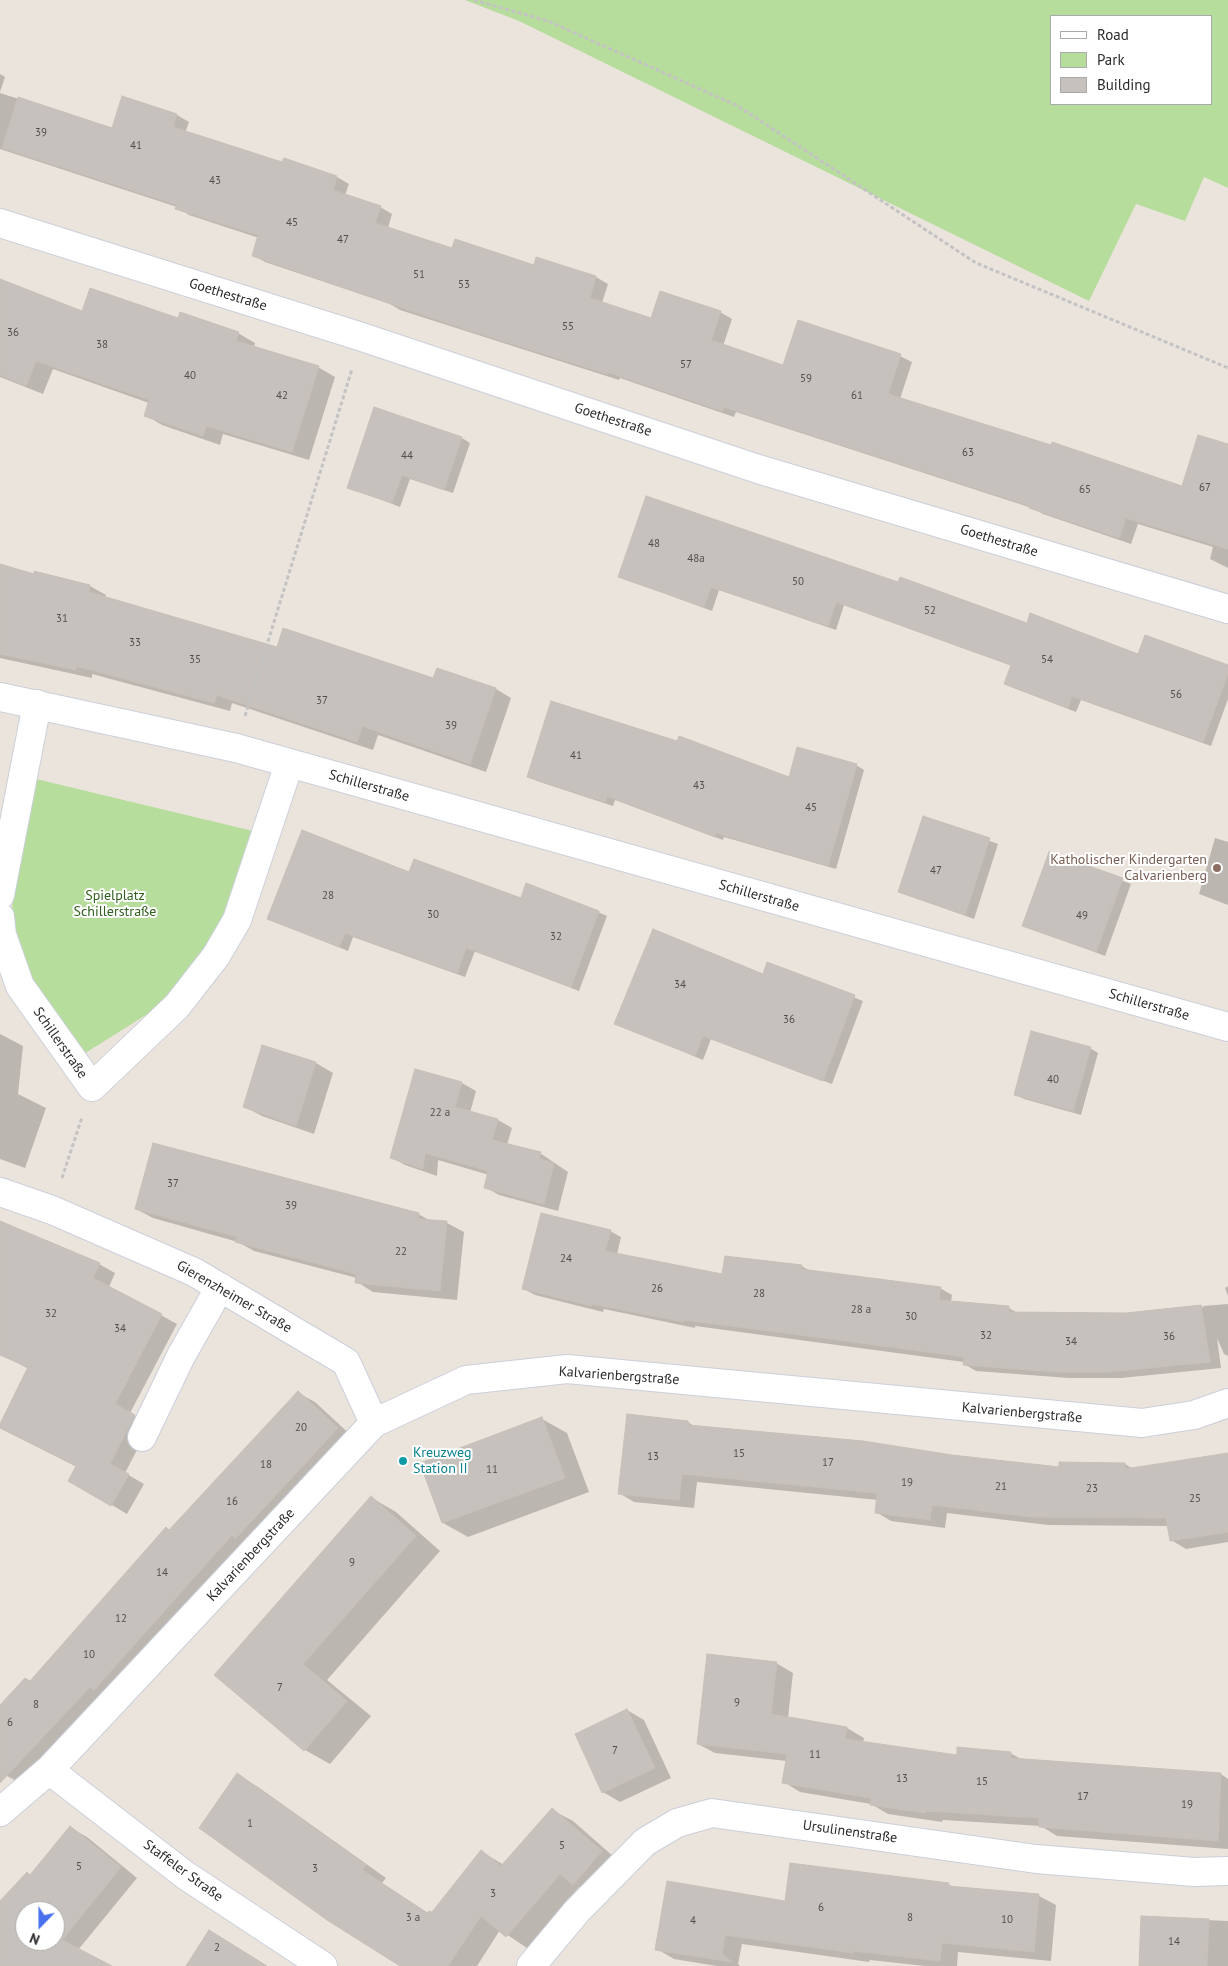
<!DOCTYPE html>
<meta charset="utf-8">
<style>
body{margin:0}
#map{position:relative;width:1228px;height:1966px;overflow:hidden;background:#ebe4dd;font-family:"PT Sans",sans-serif}
canvas{display:block}
.legend{position:absolute;left:1050px;top:15px;width:162px;height:90px;box-sizing:border-box;background:#fff;border:1px solid #aaa;margin:0;padding:6px 9px;list-style:none;font-size:15px;color:#2a2a2a}
.legend li{display:flex;align-items:center;gap:10px;height:25px}
.legend b{width:25px;border:1px solid #aaa}
.north{position:absolute;left:15px;top:1901px;width:50px;height:50px;box-sizing:border-box;background:#fff;border:1px solid #aaa;border-radius:50%;rotate:202deg;font-size:14px;font-weight:700;line-height:20px;text-align:center;color:#2a2a2a}
.north::after{content:'';display:block;margin:auto;width:18px;height:22px;background:#4971ec;clip-path:polygon(50% 0,100% 100%,50% 72%,0 100%)}
</style>
<div id="map">
<canvas width="1228" height="1966"></canvas>
<ul class="legend">
<li><b style="height:6px;background:#fff"></b>Road</li>
<li><b style="height:14px;background:#b7dd9d"></b>Park</li>
<li><b style="height:14px;background:#c6c1bc"></b>Building</li>
</ul>
<div class="north">N</div>
</div>
<script>
const context = document.querySelector('canvas').getContext('2d');
context.lineJoin = 'round';
function fill(path, color) {
  context.fillStyle = color;
  context.fill(path, 'evenodd');
}
function shape(rows) {
  const path = new Path2D();
  for (const r of rows) {
    path.moveTo(r[0], r[1]);
    for (let i = 2; i < r.length; i += 2) path.lineTo(r[i], r[i + 1]);
  }
  return path;
}
function strokePath(path, color, width, dash) {
  context.strokeStyle = color;
  context.lineWidth = width;
  context.lineCap = dash ? 'butt' : 'round';
  context.setLineDash(dash || []);
  context.stroke(path);
}
function drawText(font, color, halo, rows, align = 'center') {
  context.font = font + ' "PT Sans",sans-serif';
  context.lineWidth = 4;
  context.setLineDash([]);
  context.textBaseline = 'middle';
  context.strokeStyle = halo;
  context.fillStyle = color;
  for (const [text, x, y, turn = 0] of rows) {
    context.save();
    context.translate(x, y);
    context.rotate((+turn || 0) * Math.PI / 180);
    context.textAlign = isNaN(turn) ? turn : align;
    if (halo) context.strokeText(text, 0, 0);
    context.fillText(text, 0, 0);
    context.restore();
  }
}
fill(shape([
 [465,0,1228,0,1228,188,1204,177,1185,221,1136,204,1089,301,519,21],
 [1052,16,1212,16,1212,104,1052,104],
 [32,778,253,831,219,929,199,964,157,1008,79,1057,35,990,15,934,12,908]
]), '#b7dd9d');
fill(shape([
 [0,74,5,77,0,92],
 [0,93,113,129,177,115,189,122,185,133,283,164,284,160,337,177,349,184,345,195,380,207,392,214,388,228,453,249,534,266,537,258,596,277,608,284,602,303,652,320,720,312,732,319,723,346,784,367,900,356,912,362,900,399,1183,488,1228,446,1228,568,1210,559,1213,547,1138,524,1131,544,1043,514,1035,509,736,412,734,417,620,378,619,380,400,310,390,304,265,262,253,255,259,238,189,215,177,207,0,149],
 [0,280,83,313,178,320,238,333,255,343,254,347,318,367,335,377,309,460,223,434,220,445,162,425,145,415,149,403,53,369,43,394,0,377],
 [462,438,470,443,453,493,410,479,400,507,349,487],
 [0,565,35,576,90,586,106,595,105,598,277,648,434,679,437,669,496,689,511,698,486,772,378,735,373,750,232,703,230,711,92,674,92,678,0,658],
 [620,577,899,584,1027,625,1139,656,1228,666,1228,699,1211,746,1081,700,1076,712,1014,688,1005,683,1012,666,844,605,836,630,719,590,712,611],
 [856,765,864,770,836,869,724,837,723,840,615,800,613,806,537,781,529,776,789,778],
 [924,817,998,844,974,919,899,892],
 [1215,838,1228,842,1228,905,1199,894],
 [1050,853,1131,884,1105,956,1024,925],
 [410,874,522,899,598,912,607,916,579,991,475,951,465,977,353,937,348,951,269,918],
 [768,964,863,1001,832,1084,711,1039,703,1060,616,1023,763,976],
 [0,1034,23,1046,18,1094,46,1108,25,1168,0,1159],
 [263,1047,316,1063,333,1073,314,1134,262,1116,245,1107],
 [1090,1048,1098,1053,1081,1115,1024,1099,1015,1094],
 [416,1070,462,1083,476,1091,470,1113,498,1120,512,1128,507,1145,540,1153,568,1172,558,1211,499,1195,485,1187,489,1175,438,1160,437,1176,405,1165,391,1157],
 [136,1209,418,1214,431,1221,447,1223,464,1232,457,1300,373,1292,357,1282,357,1278,254,1251,238,1242,153,1218],
 [0,1223,99,1264,115,1273,109,1287,177,1324,130,1413,150,1425,125,1473,144,1484,127,1514,70,1480,77,1467,0,1427,29,1369,0,1354],
 [610,1231,621,1237,617,1254,723,1275,801,1266,811,1271,940,1288,952,1295,951,1302,1009,1308,1019,1314,1127,1314,1201,1306,1204,1308,1203,1306,1228,1304,1228,1356,1224,1354,1217,1338,1221,1368,1121,1378,1069,1378,976,1371,964,1364,964,1362,695,1326,695,1328,604,1309,603,1312,535,1295,524,1289],
 [1228,1286,1228,1296,1225,1288],
 [298,1393,315,1402,354,1438,24,1785,7,1776,0,1769,0,1706,30,1682],
 [628,1416,688,1422,695,1427,1060,1469,1125,1464,1133,1469,1228,1456,1228,1542,1186,1549,1171,1540,1168,1526,1048,1525,947,1513,945,1528,891,1521,876,1512,878,1500,697,1482,694,1508,634,1502,619,1493],
 [542,1419,567,1433,589,1492,468,1537,443,1523,422,1463],
 [372,1498,396,1512,440,1551,327,1680,371,1716,330,1764,305,1750,216,1675],
 [776,1663,793,1673,788,1718,847,1728,864,1738,863,1743,958,1756,1010,1753,1023,1760,1221,1774,1228,1779,1228,1849,1057,1836,1041,1826,943,1820,942,1822,888,1814,871,1804,800,1792,784,1782,787,1761,715,1753,698,1744],
 [627,1710,644,1720,671,1778,620,1802,603,1792],
 [238,1775,258,1787,386,1878,382,1883,428,1913,432,1914,482,1852,504,1865,552,1810,573,1821,622,1864,594,1896,579,1887,527,1948,500,1930,477,1966,402,1966],
 [71,1828,87,1837,137,1878,78,1950,109,1966,0,1966,0,1903,31,1876],
 [25,1911,55,1911,55,1941,25,1941],
 [948,1884,955,1888,1039,1896,1056,1905,1051,1961,958,1952,957,1966,925,1966,870,1960,869,1962,742,1944,738,1964,740,1966,717,1966,674,1959,657,1949,786,1902],
 [1143,1917,1228,1921,1228,1966,1140,1966]
]), '#0003');
const building = shape([
 [122,96,177,114,173,127,282,162,284,158,337,176,333,190,381,206,375,223,452,248,455,239,534,265,536,257,596,276,590,298,651,318,660,291,721,311,711,340,783,365,798,320,901,354,888,394,1051,445,1052,442,1182,486,1198,435,1228,444,1228,549,1126,518,1119,538,1029,508,1030,506,724,407,722,411,607,372,607,374,458,327,252,256,258,235,175,209,177,205,2,148,18,97,112,128,122,96],
 [0,279,82,311,90,288,178,318,180,312,239,332,236,341,319,366,292,452,206,426,203,436,144,416,149,400,36,361,26,386,0,375,0,279],
 [374,407,462,437,444,490,402,475,392,503,347,488,374,407],
 [646,496,898,582,900,577,1027,623,1030,613,1138,654,1145,635,1228,665,1228,673,1203,742,1072,696,1068,708,1004,684,1011,665,836,602,828,626,711,587,704,607,618,577,646,496],
 [0,564,34,574,34,571,90,585,89,592,277,647,283,628,433,678,437,668,496,688,470,764,362,726,357,742,217,695,214,703,76,666,76,670,0,654,0,564],
 [551,701,677,741,679,736,789,777,797,747,857,764,828,866,716,833,715,837,607,796,605,802,527,777,551,701],
 [923,816,990,838,965,915,898,892,923,816],
 [302,830,409,872,414,859,521,898,526,883,599,911,571,987,466,948,457,973,345,933,339,947,267,919,302,830],
 [1049,852,1123,878,1096,952,1022,926,1049,852],
 [653,929,763,974,767,962,855,995,823,1081,703,1036,695,1056,614,1024,653,929],
 [1031,1031,1091,1047,1073,1111,1014,1095,1031,1031],
 [262,1045,316,1062,296,1126,243,1107,262,1045],
 [415,1069,462,1082,455,1107,498,1119,492,1140,541,1152,539,1159,554,1163,544,1204,484,1188,488,1171,425,1153,423,1169,390,1158,415,1069],
 [153,1143,419,1213,418,1219,447,1221,440,1291,355,1283,356,1274,235,1242,237,1237,135,1209,153,1143],
 [541,1213,611,1230,605,1251,722,1274,725,1256,802,1265,801,1269,941,1287,939,1300,1009,1306,1009,1312,1126,1313,1201,1305,1210,1362,1109,1372,1057,1372,963,1365,964,1357,831,1339,684,1320,684,1322,592,1304,592,1306,522,1289,541,1213],
 [0,1221,100,1263,93,1278,162,1314,115,1404,135,1415,110,1464,129,1474,111,1506,68,1481,76,1466,0,1428,0,1424,28,1367,0,1355,0,1221],
 [298,1391,338,1428,235,1539,232,1535,94,1690,90,1687,0,1783,0,1705,25,1678,30,1681,166,1527,169,1530,298,1391],
 [627,1414,688,1421,688,1425,863,1441,952,1455,1059,1467,1059,1462,1125,1463,1125,1469,1228,1453,1228,1532,1170,1541,1166,1518,1032,1517,932,1505,930,1520,875,1513,877,1493,682,1474,679,1500,618,1494,627,1414],
 [542,1417,565,1478,442,1523,420,1463,542,1417],
 [371,1496,416,1536,303,1664,347,1701,304,1751,214,1675,371,1496],
 [707,1654,777,1662,771,1714,847,1727,845,1739,957,1755,957,1747,1011,1752,1010,1758,1221,1773,1218,1841,1039,1827,1039,1818,926,1811,925,1813,870,1805,871,1798,782,1783,787,1754,697,1744,707,1654],
 [627,1709,655,1768,602,1793,575,1734,627,1709],
 [237,1773,366,1865,362,1870,427,1913,429,1911,432,1912,481,1850,501,1866,552,1808,602,1851,573,1885,560,1874,506,1937,481,1916,448,1966,400,1966,327,1920,199,1828,237,1773],
 [70,1826,121,1867,62,1940,112,1966,0,1966,0,1901,27,1872,30,1875,70,1826],
 [25,1911,55,1911,55,1941,25,1941,25,1911],
 [790,1863,949,1883,948,1886,1039,1894,1034,1952,942,1943,940,1961,853,1951,853,1953,725,1935,722,1954,732,1962,655,1950,667,1881,785,1901,790,1863],
 [1141,1916,1209,1919,1207,1966,1139,1966,1141,1916],
 [209,1930,267,1966,186,1966,209,1930]
]);
fill(building, '#c6c1bc');
strokePath(building, '#c6c0b7', 1);
const minor = shape([
 [0,223,362,337,758,469,1228,609],
 [0,697,236,748,1228,1027],
 [0,895,37,704],
 [0,917,2,935,20,986,92,1087,177,1006,216,956,237,920,289,764],
 [0,1192,52,1210,194,1272,346,1362,374,1423],
 [142,1437,181,1356,220,1287],
 [49,1770,185,1875,323,1966],
 [0,1812,49,1770,374,1423,466,1380,567,1369,1142,1423,1194,1415,1228,1403],
 [531,1966,577,1911,645,1842,677,1823,712,1813,1036,1859,1194,1872,1228,1871]
]);
strokePath(minor, '#cbcfda', 30);
strokePath(shape([
 [474,0,548,21,738,106,976,263,1228,368],
 [245,716,352,369],
 [62,1178,82,1117]
]), '#c3c3c3', 3, [4, 2.5]);
strokePath(minor, '#fff', 28);
for (const [x, y, r, color] of [
 [1217,868,5,"#8d6e63"],
 [403,1461,5,"#0f9aa8"]
]) {
  const dot = new Path2D();
  dot.arc(x, y, r, 0, 2 * Math.PI);
  context.fillStyle = color;
  context.fill(dot);
  strokePath(dot, '#fff', 2);
}
drawText('11px', '#51504e', null, [
 ["39",41,133],
 ["41",136,146],
 ["43",215,181],
 ["45",292,223],
 ["47",343,240],
 ["51",419,275],
 ["53",464,285],
 ["55",568,327],
 ["36",13,333],
 ["38",102,345],
 ["57",686,365],
 ["40",190,376],
 ["59",806,379],
 ["42",282,396],
 ["61",857,396],
 ["63",968,453],
 ["44",407,456],
 ["67",1205,488],
 ["65",1085,490],
 ["48",654,544],
 ["48a",696,559],
 ["50",798,582],
 ["52",930,611],
 ["31",62,619],
 ["33",135,643],
 ["35",195,660],
 ["54",1047,660],
 ["56",1176,695],
 ["37",322,701],
 ["39",451,726],
 ["41",576,756],
 ["43",699,786],
 ["45",811,808],
 ["47",936,871],
 ["28",328,896],
 ["30",433,915],
 ["49",1082,916],
 ["32",556,937],
 ["34",680,985],
 ["36",789,1020],
 ["40",1053,1080],
 ["22 a",440,1113],
 ["37",173,1184],
 ["39",291,1206],
 ["22",401,1252],
 ["24",566,1259],
 ["26",657,1289],
 ["28",759,1294],
 ["28 a",861,1310],
 ["32",51,1314],
 ["30",911,1317],
 ["34",120,1329],
 ["32",986,1336],
 ["36",1169,1337],
 ["34",1071,1342],
 ["20",301,1428],
 ["15",739,1454],
 ["13",653,1457],
 ["17",828,1463],
 ["18",266,1465],
 ["11",492,1470],
 ["19",907,1483],
 ["21",1001,1487],
 ["23",1092,1489],
 ["25",1195,1499],
 ["16",232,1502],
 ["9",352,1563],
 ["14",162,1573],
 ["12",121,1619],
 ["10",89,1655],
 ["7",280,1688],
 ["9",737,1703],
 ["8",36,1705],
 ["6",10,1723],
 ["7",615,1751],
 ["11",815,1755],
 ["13",902,1779],
 ["15",982,1782],
 ["17",1083,1797],
 ["19",1187,1805],
 ["1",250,1824],
 ["5",562,1846],
 ["5",79,1867],
 ["3",315,1869],
 ["3",493,1894],
 ["6",821,1908],
 ["3 a",413,1918],
 ["8",910,1918],
 ["10",1007,1920],
 ["4",693,1921],
 ["14",1174,1942],
 ["2",217,1948]
]);
drawText('14px', '#2a2a2a', '#fff', [
 ["Goethestraße",228,295,17],
 ["Goethestraße",613,420,18],
 ["Goethestraße",999,541,17],
 ["Schillerstraße",369,786,16],
 ["Schillerstraße",759,896,16],
 ["Schillerstraße",1149,1005,16],
 ["Schillerstraße",60,1043,55],
 ["Gierenzheimer Straße",234,1297,30],
 ["Kalvarienbergstraße",619,1376,4],
 ["Kalvarienbergstraße",1022,1413,5],
 ["Kalvarienbergstraße",251,1555,-47],
 ["Ursulinenstraße",850,1832,8],
 ["Staffeler Straße",183,1871,36]
]);
drawText('14px', '#785e54', '#fff', [
 ["Katholischer Kindergarten",1207,860],
 ["Calvarienberg",1207,876]
], 'right');
drawText('14px', '#31611f', '#fff', [
 ["Spielplatz",115,896],
 ["Schillerstraße",115,912]
]);
drawText('14px', '#0d838f', '#fff', [
 ["Kreuzweg",413,1453],
 ["Station II",413,1469]
], 'left');
</script>
